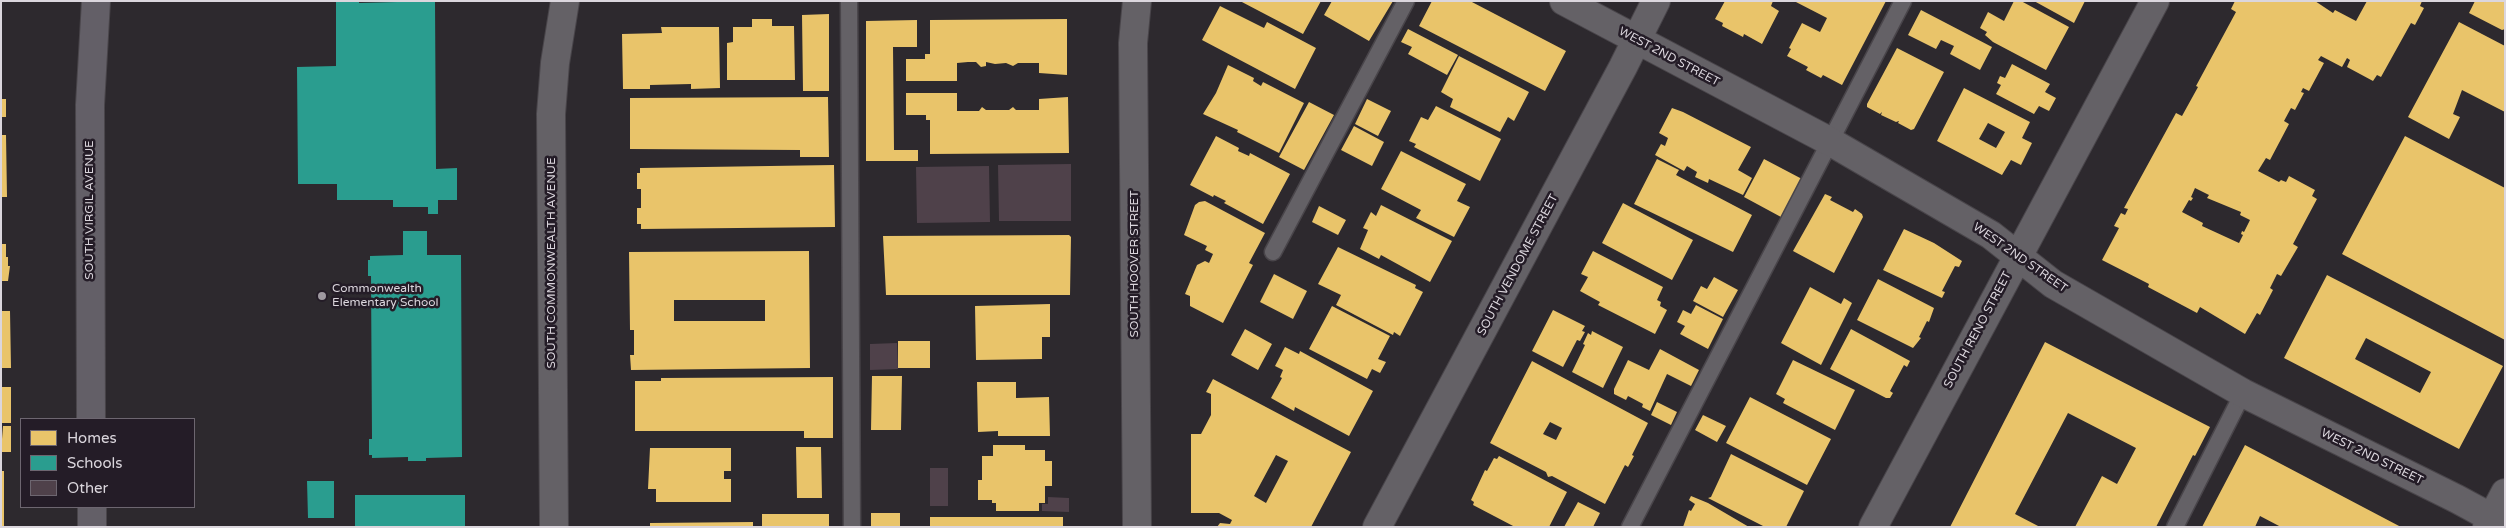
<!DOCTYPE html>
<style>
body{margin:0}
#map{position:relative;width:2506px;height:528px;overflow:hidden;background:#2d292e;font-family:"Varela Round",sans-serif}
canvas{display:block}
.frame{position:absolute;inset:0;border:2px solid #dbd6dd;pointer-events:none}
.legend{position:absolute;left:20px;top:418px;width:175px;height:90px;box-sizing:border-box;background:#241c27;border:1px solid #6d6670;margin:0;padding:6px 9px;list-style:none;font-size:15px;color:#dbd6dd}
.legend li{display:flex;align-items:center;gap:10px;height:25px}
.legend b{width:25px;border:1px solid #6d6670}
</style>
<div id="map">
<canvas width="2506" height="528"></canvas>
<div class="frame"></div>
<ul class="legend">
<li><b style="height:14px;background:#e9c46a"></b>Homes</li>
<li><b style="height:14px;background:#2a9d8f"></b>Schools</li>
<li><b style="height:14px;background:#4f414a"></b>Other</li>
</ul>
</div>
<script>
const context = document.querySelector('canvas').getContext('2d');
context.lineJoin = 'round';
function fill(path, color) {
  context.fillStyle = color;
  context.fill(path, 'evenodd');
}
function shape(rows) {
  const path = new Path2D();
  for (const r of rows) {
    path.moveTo(r[0], r[1]);
    for (let i = 2; i < r.length; i += 2) path.lineTo(r[i], r[i + 1]);
  }
  return path;
}
function strokePath(path, color, width, dash) {
  context.strokeStyle = color;
  context.lineWidth = width;
  context.lineCap = dash ? 'butt' : 'round';
  context.setLineDash(dash || []);
  context.stroke(path);
}
function drawText(font, color, halo, rows, align = 'center') {
  context.font = font + ' "Varela Round",sans-serif';
  context.lineWidth = 5;
  context.setLineDash([]);
  context.textBaseline = 'middle';
  context.strokeStyle = halo;
  context.fillStyle = color;
  for (const [text, x, y, turn = 0] of rows) {
    context.save();
    context.translate(x, y);
    context.rotate((+turn || 0) * Math.PI / 180);
    context.textAlign = isNaN(turn) ? turn : align;
    if (halo) context.strokeText(text, 0, 0);
    context.fillText(text, 0, 0);
    context.restore();
  }
}
fill(shape([
 [1240,1,1321,1,1303,34],
 [1332,1,1393,1,1369,41,1324,15],
 [1432,1,1470,1,1566,51,1545,91,1419,26],
 [1725,1,1773,1,1771,6,1779,11,1762,44,1744,34,1743,37,1722,26,1723,23,1715,19],
 [1794,1,1886,1,1842,85,1823,75,1821,78,1806,70,1808,67,1787,56,1791,49,1789,48,1802,23,1820,32,1827,18],
 [2014,1,2021,1,2069,27,2046,70,1993,42,1985,35,1987,32,1980,28,1988,12,2004,21],
 [2034,1,2085,1,2074,23],
 [2235,1,2315,1,2333,13,2335,10,2356,21,2367,1,2422,1,2420,6,2424,8,2415,25,2411,23,2381,77,2377,75,2373,81,2347,67,2350,60,2347,58,2342,67,2321,56,2318,60,2324,63,2309,91,2303,88,2301,92,2304,93,2295,110,2291,108,2284,121,2289,124,2270,160,2266,158,2258,171,2279,182,2281,180,2286,182,2289,176,2315,190,2312,196,2317,199,2293,244,2298,247,2281,276,2277,274,2270,288,2273,290,2260,315,2257,313,2245,334,2200,307,2197,313,2148,287,2149,284,2102,260,2119,228,2114,226,2121,213,2125,215,2128,209,2124,208,2176,113,2182,116,2198,87,2196,86,2236,12,2231,9],
 [2195,188,2209,195,2207,198,2241,212,2240,215,2250,220,2244,232,2242,231,2241,234,2243,235,2239,243,2202,226,2203,223,2182,212,2189,200,2191,201,2193,198,2191,197],
 [2475,1,2505,1,2505,29,2502,30,2469,13],
 [1220,6,1264,28,1267,22,1316,48,1295,89,1202,40],
 [1921,10,1992,47,1980,70,1950,54,1954,46,1941,40,1936,49,1908,35],
 [829,14,829,91,803,91,802,15],
 [752,19,772,19,772,26,794,26,795,80,727,80,727,43,733,42,733,27,752,27],
 [1067,19,1067,75,1039,73,1039,63,1018,63,1013,66,1006,63,995,64,986,62,986,66,981,67,976,62,968,62,957,63,957,81,906,81,906,59,925,59,925,54,930,54,930,20],
 [917,20,917,47,893,47,894,150,918,150,918,161,866,161,866,21],
 [2459,22,2505,46,2505,112,2462,90,2453,114,2460,117,2449,139,2408,117],
 [661,27,719,27,720,88,691,89,691,84,650,85,650,89,623,89,622,34,662,33],
 [1408,29,1458,55,1447,75,1408,54,1412,47,1401,42],
 [1897,48,1944,72,1914,129,1911,130,1898,123,1899,121,1896,122,1881,115,1882,112,1880,114,1867,107,1867,104],
 [1459,56,1529,92,1514,121,1508,117,1500,132,1450,107,1453,99,1441,92],
 [2012,64,2050,84,2045,92,2056,98,2049,111,2039,106,2034,114,1996,94,2001,85,1997,83,2000,76,2005,78],
 [1228,65,1254,78,1253,81,1261,86,1263,82,1304,103,1279,153,1237,132,1238,130,1203,114,1216,93],
 [1964,88,2030,122,2022,138,2032,143,2021,165,2011,160,2002,175,1937,141],
 [1988,123,2005,132,1996,148,1979,139],
 [906,93,957,93,957,111,979,111,982,107,986,110,1009,110,1013,107,1016,110,1039,110,1039,99,1068,97,1069,153,930,154,930,120,926,120,926,115,906,115],
 [828,97,829,157,800,157,800,150,630,149,630,98],
 [1,99,6,99,6,117,1,117],
 [1367,99,1391,111,1378,136,1355,124],
 [1309,102,1334,115,1304,170,1279,157],
 [1436,106,1501,139,1480,181,1414,147,1416,144,1409,141,1421,117,1428,120],
 [1672,108,1683,112,1751,147,1738,170,1752,178,1743,195,1709,179,1708,183,1695,177,1697,172,1687,166,1684,171,1655,155,1661,144,1665,146,1668,138,1659,133],
 [1354,126,1384,142,1372,166,1341,150],
 [1,135,6,135,7,197,1,197],
 [1216,136,1239,148,1238,151,1249,156,1250,153,1290,174,1263,224,1224,203,1226,201,1214,195,1213,197,1190,185],
 [2405,136,2505,188,2505,340,2342,254],
 [1401,151,1466,184,1457,201,1470,207,1454,237,1416,218,1421,210,1381,189],
 [1657,159,1679,170,1676,175,1752,215,1733,252,1634,204],
 [1764,159,1802,179,1781,217,1744,197],
 [834,165,835,227,641,229,641,224,637,224,637,208,641,208,641,189,637,189,637,173,640,173,640,168],
 [1825,194,1832,197,1830,200,1853,212,1855,209,1862,214,1863,217,1834,273,1793,251],
 [1205,201,1265,233,1249,263,1253,265,1223,323,1190,306,1190,296,1185,294,1197,265,1205,261,1209,263,1213,254,1205,250,1207,246,1184,235,1195,205,1199,202],
 [1623,203,1693,240,1672,280,1602,243],
 [1381,205,1452,241,1430,282,1381,255,1379,259,1360,249,1368,230,1363,228,1371,212,1376,216],
 [1319,206,1346,220,1338,235,1312,222],
 [1904,229,1934,243,1962,261,1959,267,1955,266,1942,291,1945,292,1942,298,1883,270],
 [1069,235,1071,237,1070,295,886,295,883,236],
 [1,244,6,244,6,257,8,257,8,266,10,266,8,281,1,281],
 [1338,247,1416,285,1415,288,1423,292,1400,336,1394,332,1393,335,1336,305,1341,295,1318,284],
 [809,251,810,368,631,370,630,355,634,355,634,330,630,330,629,252],
 [674,300,765,300,765,321,674,321],
 [1593,251,1663,287,1657,300,1661,302,1660,306,1667,310,1655,334,1598,305,1600,302,1580,291,1588,277,1581,274],
 [1274,274,1307,291,1293,319,1260,302],
 [2327,275,2503,366,2459,449,2284,358],
 [2366,338,2431,372,2420,393,2355,359],
 [1714,277,1738,290,1723,317,1693,301,1701,286,1707,289],
 [1878,279,1934,308,1929,322,1927,321,1919,337,1921,338,1913,348,1857,320],
 [1810,287,1841,304,1844,298,1852,303,1821,365,1781,343],
 [1050,304,1050,337,1042,337,1042,359,976,360,975,306],
 [1696,305,1723,319,1708,349,1680,334,1685,326,1677,322,1683,310,1691,314],
 [1332,306,1390,336,1378,359,1386,362,1380,373,1372,369,1367,379,1309,349],
 [1553,310,1585,326,1582,331,1585,332,1580,341,1577,340,1563,367,1532,351],
 [1,311,10,311,11,368,1,368],
 [1245,329,1272,344,1258,370,1231,355],
 [1851,329,1910,361,1907,367,1904,365,1890,391,1893,393,1890,398,1886,398,1830,369],
 [1592,331,1623,347,1603,388,1572,372,1585,345,1583,344,1588,333,1591,335],
 [898,341,930,341,930,368,898,368],
 [2045,342,2210,427,2195,456,2193,455,2156,527,2075,527,2102,476,2117,484,2136,448,2068,413,2015,514,2040,527,1950,527],
 [1285,347,1299,354,1300,351,1373,391,1349,436,1295,407,1294,411,1271,398,1282,378,1280,377,1283,370,1275,366],
 [1660,349,1699,370,1691,386,1667,374,1650,411,1642,407,1643,404,1628,396,1626,400,1614,394,1614,389,1628,360,1649,370],
 [1793,360,1855,390,1835,430,1783,403,1785,399,1776,394],
 [1532,361,1648,423,1632,455,1634,456,1628,467,1625,465,1605,504,1552,476,1548,477,1546,472,1490,443],
 [1550,422,1562,428,1556,440,1543,434],
 [872,376,902,376,901,430,871,430],
 [833,377,833,438,804,438,804,431,635,431,635,381,661,381,661,378],
 [1213,379,1351,452,1311,527,1217,527,1220,523,1230,524,1232,520,1219,513,1191,513,1191,434,1201,434,1211,415,1211,394,1206,392],
 [1276,455,1288,461,1266,503,1254,496],
 [977,382,1016,382,1016,398,1049,397,1050,436,998,436,998,431,978,432],
 [1,387,11,387,11,423,1,423],
 [1750,397,1831,439,1807,485,1726,443],
 [1657,402,1677,412,1671,425,1651,415],
 [1703,415,1726,426,1717,442,1695,430],
 [3,426,11,426,11,452,1,452],
 [993,445,1025,445,1025,450,1045,450,1045,461,1052,461,1052,486,1045,486,1045,503,1039,503,1039,511,996,511,996,503,992,503,992,500,978,500,978,480,982,480,982,456,993,456],
 [2245,445,2401,527,2281,527,2260,516,2255,527,2202,527],
 [796,447,821,447,822,498,797,498],
 [650,448,731,448,731,471,724,471,724,479,731,479,731,502,656,502,656,489,648,489],
 [1731,454,1804,491,1786,527,1765,527,1708,498,1711,497],
 [1499,456,1567,492,1549,527,1515,527,1473,505,1474,502,1471,500,1485,470,1487,471,1494,458,1497,459],
 [1,471,4,471,4,527,1,527],
 [1691,496,1708,503,1749,527,1683,527,1689,510,1691,511,1695,504,1689,500],
 [1578,502,1600,513,1593,527,1564,527],
 [871,513,900,513,900,527,871,527],
 [762,514,829,514,829,527,762,527],
 [930,517,1063,517,1063,527,930,527],
 [753,522,753,527,650,527,650,523]
]), '#e9c46a');
fill(shape([
 [359,1,359,3,435,1,436,169,457,168,457,200,438,200,438,214,428,214,428,207,393,207,393,200,337,200,337,184,298,184,297,67,336,66,336,2],
 [403,231,427,231,427,255,461,255,462,457,426,458,426,461,408,461,408,457,372,458,372,455,369,455,369,439,372,439,371,276,368,276,368,260,370,260,370,256,403,255],
 [307,481,334,481,334,518,308,518],
 [355,495,465,495,465,527,355,527]
]), '#2a9d8f');
fill(shape([
 [1071,164,1071,221,999,221,998,165],
 [989,166,990,222,917,223,916,167],
 [897,343,898,369,870,370,870,344],
 [930,468,948,468,948,506,930,506],
 [1048,497,1069,498,1069,512,1042,511,1042,504,1048,504]
]), '#4f414a');
const service = shape([
 [849,1,852,527],
 [1273,252,1406,1],
 [1630,527,1903,1],
 [2175,527,2243,393]
]);
const minor = shape([
 [1564,1,1831,142,1991,235,2053,284,2243,393,2457,499,2505,525],
 [554,527,551,114,555,63,565,1],
 [1137,527,1133,43,1137,1],
 [1377,527,1623,67,1656,1],
 [1873,527,2155,1],
 [2487,527,2505,493]
]);
const secondary = shape([
 [91,419,90,105,96,1],
 [92,507,92,527]
]);
strokePath(service, '#49454a', 19);
strokePath(minor, '#49454a', 30);
strokePath(secondary, '#49454a', 30);
strokePath(service, '#646166', 16);
strokePath(minor, '#646166', 28);
strokePath(secondary, '#635f67', 28);
for (const [x, y, r, color] of [
 [322,296,5,"#9e99a0"]
]) {
  const dot = new Path2D();
  dot.arc(x, y, r, 0, 2 * Math.PI);
  context.fillStyle = color;
  context.fill(dot);
  strokePath(dot, '#241c27', 2);
}
drawText('12px', '#dbd6dd', '#241c27', [
 ["WEST 2ND STREET",1669,57,28],
 ["SOUTH VIRGIL AVENUE",90,210,-90],
 ["WEST 2ND STREET",2020,258,35],
 ["SOUTH COMMONWEALTH AVENUE",552,263,-90],
 ["SOUTH HOOVER STREET",1135,264,-90],
 ["SOUTH VENDOME STREET",1518,265,-62],
 ["SOUTH RENO STREET",1978,330,-62],
 ["WEST 2ND STREET",2372,457,26]
]);
drawText('12px', '#dbd6dd', '#241c27', [
 ["Commonwealth",332,289],
 ["Elementary School",332,303]
], 'left');
</script>
